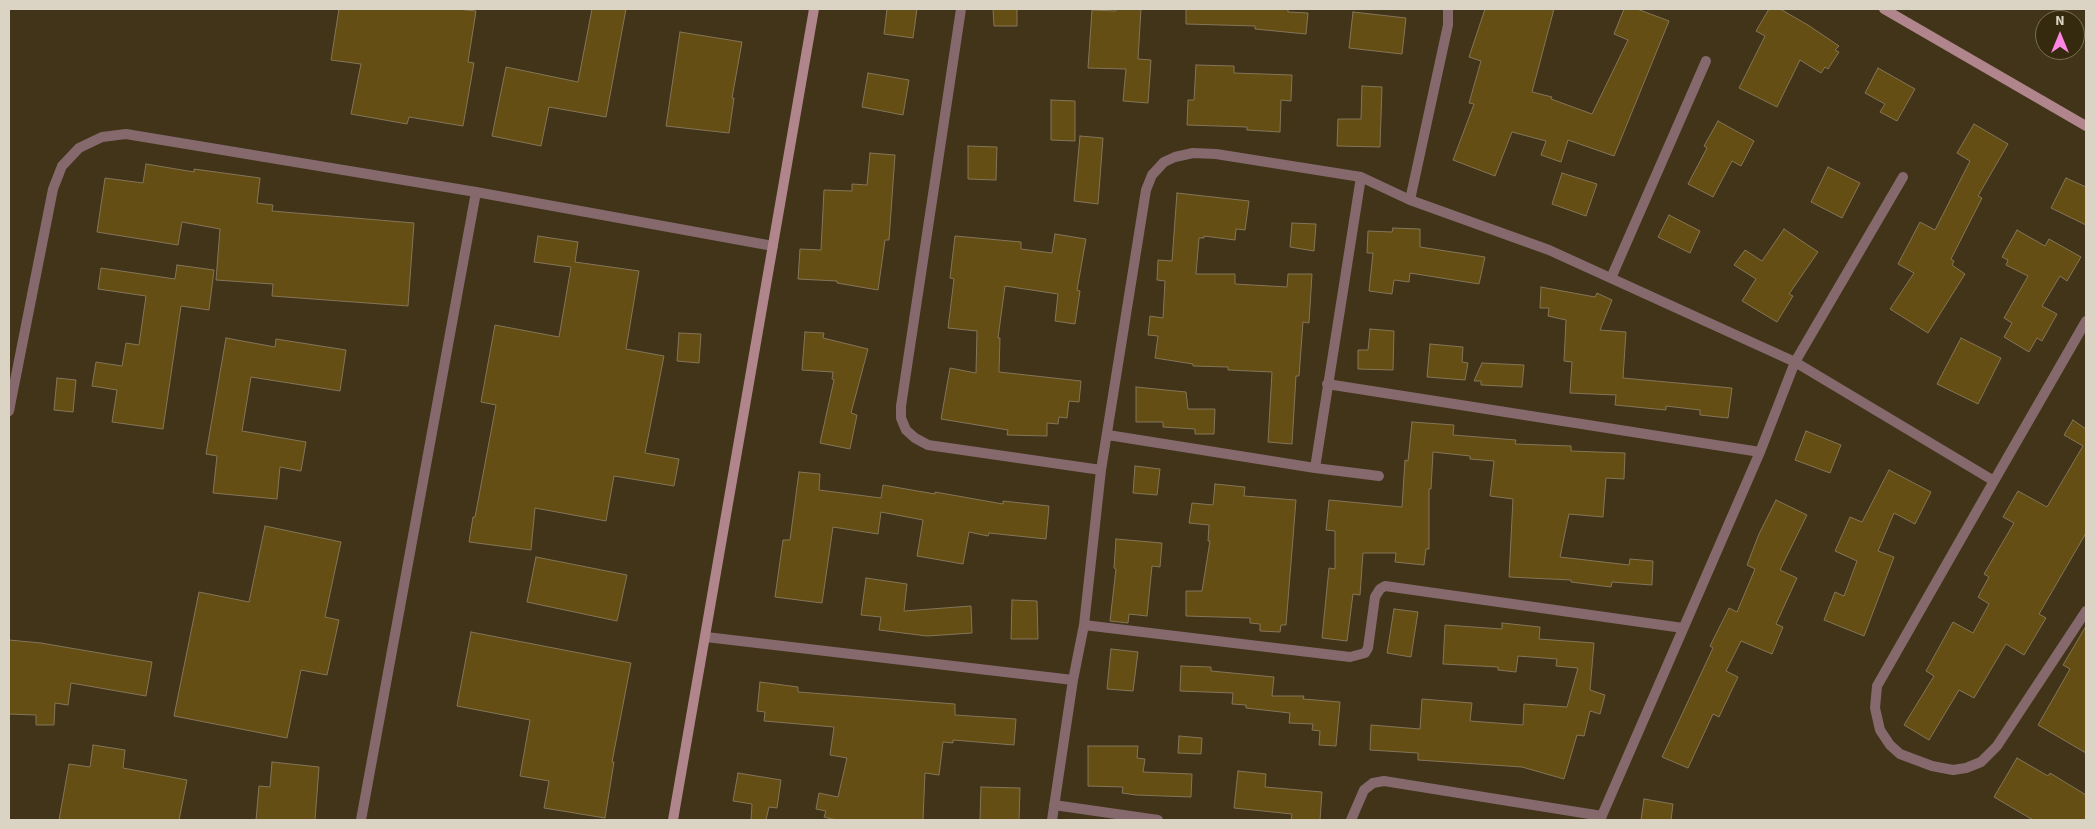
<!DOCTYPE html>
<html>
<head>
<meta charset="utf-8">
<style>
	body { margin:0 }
	#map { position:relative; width:2095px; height:829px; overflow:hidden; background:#413419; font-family:"Source Sans 3",sans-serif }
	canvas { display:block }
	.frame { position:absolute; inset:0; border:10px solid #dbd4c4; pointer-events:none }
	.north { position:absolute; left:2035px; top:10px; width:50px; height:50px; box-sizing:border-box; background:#362a0e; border:1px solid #786e57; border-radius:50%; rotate:0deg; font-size:14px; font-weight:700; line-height:20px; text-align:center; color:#dbd4c4 }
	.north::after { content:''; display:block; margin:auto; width:18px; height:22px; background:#fd86e3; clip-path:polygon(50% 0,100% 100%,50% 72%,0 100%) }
</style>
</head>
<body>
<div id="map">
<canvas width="2095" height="829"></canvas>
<div class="frame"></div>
<div class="north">N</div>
</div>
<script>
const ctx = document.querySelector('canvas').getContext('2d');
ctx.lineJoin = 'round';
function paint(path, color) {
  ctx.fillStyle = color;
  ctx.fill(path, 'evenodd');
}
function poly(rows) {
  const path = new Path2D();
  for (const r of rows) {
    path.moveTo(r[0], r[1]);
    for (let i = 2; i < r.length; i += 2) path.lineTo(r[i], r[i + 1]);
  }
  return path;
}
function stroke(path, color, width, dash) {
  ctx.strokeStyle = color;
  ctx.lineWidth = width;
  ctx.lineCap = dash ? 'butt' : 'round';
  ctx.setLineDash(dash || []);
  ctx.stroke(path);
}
const building = poly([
	[339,9,457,9,476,11,468,62,474,63,463,126,409,117,407,124,351,114,361,64,331,60,339,9],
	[592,9,626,9,606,117,549,107,541,146,492,136,506,67,578,82,592,9],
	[887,9,917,9,913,38,884,34,887,9],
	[993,9,1017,9,1017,26,994,26,993,9],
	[1116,9,1141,9,1138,59,1151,60,1148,103,1123,101,1126,69,1088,68,1092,10,1116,11,1116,9],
	[1186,9,1288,9,1288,12,1308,13,1306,34,1255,29,1255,26,1186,24,1186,9],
	[1485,9,1554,9,1532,92,1552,97,1551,99,1592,114,1628,40,1614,34,1624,9,1637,9,1669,21,1614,156,1568,140,1561,162,1541,155,1546,141,1512,132,1495,176,1453,160,1474,104,1469,103,1481,61,1469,57,1485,9],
	[1769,9,1780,9,1808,25,1839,46,1835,50,1839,52,1828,69,1825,67,1821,73,1800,60,1777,107,1739,88,1765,36,1756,31,1769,9],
	[1353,12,1406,18,1402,54,1349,48,1353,12],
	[680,32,742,42,732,98,734,98,729,133,666,126,680,32],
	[1196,65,1234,66,1234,73,1292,75,1291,101,1281,100,1280,132,1247,130,1247,127,1187,125,1188,100,1194,100,1196,65],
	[1878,68,1915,89,1897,121,1880,112,1885,104,1865,93,1878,68],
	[868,73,909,80,903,115,862,107,868,73],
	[1362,86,1382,87,1380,147,1337,146,1338,119,1361,119,1362,86],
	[1051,100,1075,101,1075,141,1051,140,1051,100],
	[1718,121,1754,141,1741,166,1732,161,1713,197,1688,184,1707,148,1704,146,1718,121],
	[1974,124,2008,144,1978,196,1982,198,1951,259,1954,261,1952,265,1965,274,1928,333,1890,309,1914,273,1898,264,1920,222,1935,230,1970,161,1957,153,1974,124],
	[1080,136,1103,138,1098,204,1074,201,1080,136],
	[968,146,997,147,996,180,968,179,968,146],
	[870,153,895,155,889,240,885,240,878,290,837,283,837,281,798,279,800,249,821,250,824,190,852,191,852,184,867,185,870,153],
	[146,164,194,172,194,169,260,178,257,203,273,205,272,211,414,223,408,306,272,296,273,284,216,280,220,229,182,222,178,245,97,232,105,178,143,183,146,164],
	[1828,167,1860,183,1842,218,1811,202,1828,167],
	[1562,173,1597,184,1586,216,1552,204,1562,173],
	[2066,178,2086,187,2086,225,2051,208,2066,178],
	[1177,193,1249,201,1245,230,1236,229,1235,240,1204,236,1204,238,1199,238,1196,274,1235,274,1235,284,1287,287,1288,274,1312,274,1309,323,1303,322,1299,376,1296,376,1292,444,1268,442,1272,372,1228,370,1228,367,1193,366,1193,364,1155,358,1158,336,1148,335,1150,316,1163,318,1165,281,1157,280,1158,260,1172,261,1177,193],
	[1669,215,1700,231,1690,253,1658,237,1669,215],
	[1292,223,1316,224,1314,251,1290,247,1292,223],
	[1393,228,1420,229,1420,247,1485,257,1479,284,1410,273,1409,282,1394,280,1392,294,1369,291,1373,253,1367,253,1368,231,1392,232,1393,228],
	[1784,229,1818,252,1789,294,1793,296,1777,322,1742,301,1756,279,1734,265,1745,250,1762,261,1784,229],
	[2017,230,2045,246,2049,239,2081,257,2067,281,2060,276,2042,306,2057,314,2042,341,2037,338,2029,352,2004,337,2012,323,2004,318,2028,276,2006,265,2008,260,2002,257,2017,230],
	[1055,234,1086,239,1077,290,1080,291,1075,324,1055,321,1058,294,1005,286,998,338,1000,338,999,372,1081,381,1079,402,1069,401,1067,418,1059,417,1058,424,1047,423,1047,436,1007,435,1008,430,941,419,950,368,976,373,977,331,948,328,954,279,950,278,955,236,1021,242,1021,249,1052,253,1055,234],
	[538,236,578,242,575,262,639,271,626,349,664,356,645,453,679,459,674,486,614,476,606,521,535,508,531,550,469,542,473,517,475,517,496,405,481,402,495,325,559,337,571,267,534,262,538,236],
	[177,265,214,270,209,310,181,306,163,429,112,422,117,390,92,386,96,362,122,366,126,343,139,345,146,296,98,289,101,268,175,279,177,265],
	[1541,287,1595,297,1597,293,1612,300,1600,330,1626,332,1623,378,1732,388,1728,418,1700,415,1700,410,1666,406,1666,410,1615,405,1616,395,1570,393,1572,362,1564,361,1566,320,1548,316,1549,308,1540,308,1541,287],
	[1370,329,1394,331,1393,370,1358,369,1358,350,1368,350,1370,329],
	[805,332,824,333,823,338,868,349,851,413,857,415,850,449,820,443,834,380,832,379,833,372,802,370,805,332],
	[679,333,701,334,699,363,677,361,679,333],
	[226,338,275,347,276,339,346,350,340,391,251,377,242,431,306,442,301,471,280,467,277,499,213,493,217,456,206,454,226,338],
	[1961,338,2001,358,1978,404,1937,384,1961,338],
	[1430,344,1463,347,1462,362,1468,363,1465,380,1427,377,1430,344],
	[1482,363,1524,365,1522,387,1481,385,1481,381,1474,381,1482,363],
	[57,378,76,380,73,412,54,410,57,378],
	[1136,387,1186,392,1188,409,1215,409,1214,434,1195,434,1195,429,1163,427,1163,422,1136,422,1136,387],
	[2073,420,2086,429,2086,533,2039,614,2046,618,2024,655,2006,644,1974,698,1959,690,1929,740,1904,725,1934,676,1926,671,1953,622,1973,633,1989,604,1978,597,1989,577,1984,574,2014,523,2003,517,2018,491,2047,507,2083,446,2064,435,2073,420],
	[1412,422,1454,425,1453,435,1516,440,1515,444,1571,446,1571,451,1625,453,1624,479,1606,478,1603,517,1569,514,1560,557,1629,565,1630,559,1653,561,1652,585,1612,582,1611,587,1571,582,1571,580,1509,577,1513,499,1490,496,1494,461,1470,459,1470,456,1433,452,1431,489,1429,489,1429,549,1426,549,1424,565,1395,562,1396,553,1363,553,1360,595,1353,594,1347,641,1322,638,1329,568,1335,569,1335,531,1326,530,1329,500,1402,507,1405,460,1408,461,1412,422],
	[1806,431,1841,445,1830,473,1795,460,1806,431],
	[1135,466,1160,469,1157,495,1133,493,1135,466],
	[1889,470,1931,492,1915,524,1894,513,1878,551,1894,557,1864,636,1824,620,1835,592,1844,596,1857,561,1835,551,1850,517,1862,522,1889,470],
	[799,472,820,474,819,490,881,498,883,485,935,494,935,492,1003,504,1003,501,1049,506,1046,539,989,533,988,536,969,532,963,564,917,556,923,520,881,512,878,534,833,527,822,603,775,597,783,540,790,540,799,472],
	[1215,484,1245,487,1244,496,1296,500,1286,625,1281,625,1280,632,1260,631,1260,624,1250,623,1250,618,1186,616,1186,591,1202,591,1210,541,1208,541,1209,525,1189,523,1192,503,1213,505,1215,484],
	[1776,500,1807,515,1780,570,1797,578,1776,624,1783,627,1772,654,1741,641,1726,671,1738,677,1719,717,1713,714,1688,768,1662,757,1713,648,1710,646,1729,608,1737,612,1755,569,1747,565,1759,534,1776,500],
	[265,526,341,542,325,617,339,620,327,675,301,670,287,738,174,716,199,592,249,602,265,526],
	[1116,539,1162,543,1160,567,1152,566,1147,616,1129,614,1128,623,1110,621,1116,569,1114,568,1116,539],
	[536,557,627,575,617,621,527,602,536,557],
	[866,578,907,584,904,611,971,606,972,633,927,636,879,630,881,617,861,615,866,578],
	[1012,600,1037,601,1038,639,1011,639,1012,600],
	[1394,609,1418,612,1411,657,1387,653,1394,609],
	[1502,623,1540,627,1539,639,1594,643,1590,690,1605,695,1600,714,1590,711,1584,736,1577,735,1564,779,1522,767,1418,760,1418,753,1370,750,1371,725,1420,729,1422,699,1472,703,1470,721,1523,725,1524,704,1567,707,1578,668,1556,666,1557,659,1518,656,1516,672,1498,670,1498,667,1443,664,1445,625,1502,629,1502,623],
	[2086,626,2086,753,2038,725,2070,669,2063,665,2086,626],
	[471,632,631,663,612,762,614,762,605,818,544,808,549,781,520,776,530,720,457,706,471,632],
	[9,640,41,643,152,662,146,696,71,683,68,705,55,703,54,725,36,725,36,715,9,714,9,640],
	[1111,649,1138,652,1133,691,1107,689,1111,649],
	[1181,666,1211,667,1211,671,1274,677,1272,696,1304,696,1303,699,1340,702,1336,746,1319,745,1320,731,1312,730,1313,724,1289,723,1290,713,1246,708,1246,705,1232,704,1233,693,1180,691,1181,666],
	[760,682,798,687,798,692,955,704,955,715,1016,719,1014,745,953,740,953,743,943,742,939,775,925,773,923,820,836,820,824,817,826,811,816,809,819,793,838,797,847,758,830,755,834,727,764,721,765,712,757,711,760,682],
	[1179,736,1202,738,1201,754,1178,753,1179,736],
	[93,745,125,750,123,768,187,780,179,820,59,820,69,764,90,767,93,745],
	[1088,746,1138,746,1137,758,1145,759,1143,772,1192,774,1191,797,1136,795,1122,793,1123,787,1088,786,1088,746],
	[2017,758,2048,776,2050,773,2086,795,2086,820,2033,820,1994,797,2017,758],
	[272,762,319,767,315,820,256,820,259,786,270,787,272,762],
	[1238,771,1266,774,1265,787,1322,792,1320,820,1291,820,1292,814,1234,808,1238,771],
	[738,773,781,780,777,808,769,807,766,820,751,820,752,804,733,801,738,773],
	[981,787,1020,788,1019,820,980,820,981,787],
	[1644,799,1673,804,1671,820,1641,820,1644,799]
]);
paint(building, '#654e14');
stroke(building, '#847558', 1);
stroke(poly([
	[361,820,476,192]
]), '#85696d', 10);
stroke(poly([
	[961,9,901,406,901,418,906,430,915,438,928,445,1101,470],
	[1410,200,1448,25,1448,9],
	[1611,278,1706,61],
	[1327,384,1760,452],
	[9,411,53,189,62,166,79,148,102,137,126,134,476,192,773,246],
	[1108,435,1315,468,1379,476],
	[1315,468,1361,177],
	[1994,481,1877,686,1875,708,1880,730,1890,745,1900,754,1932,766,1953,770,1966,768,1981,762,1997,746,2086,611],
	[1084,625,1350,657,1365,653,1368,648,1375,597,1380,589,1385,586,1683,628],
	[706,637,1073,680],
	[1054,805,1158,820],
	[1052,820,1073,680,1084,625,1101,470,1146,190,1152,175,1164,162,1175,157,1193,153,1216,154,1361,177,1410,200,1549,250,1795,362,1994,481,2086,321],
	[1351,820,1364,790,1373,783,1384,781,1602,816],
	[1600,820,1760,452,1795,362,1903,177]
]), '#85696d', 10);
stroke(poly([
	[1884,9,2086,126],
	[673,820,814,9]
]), '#b0858c', 10);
</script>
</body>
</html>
